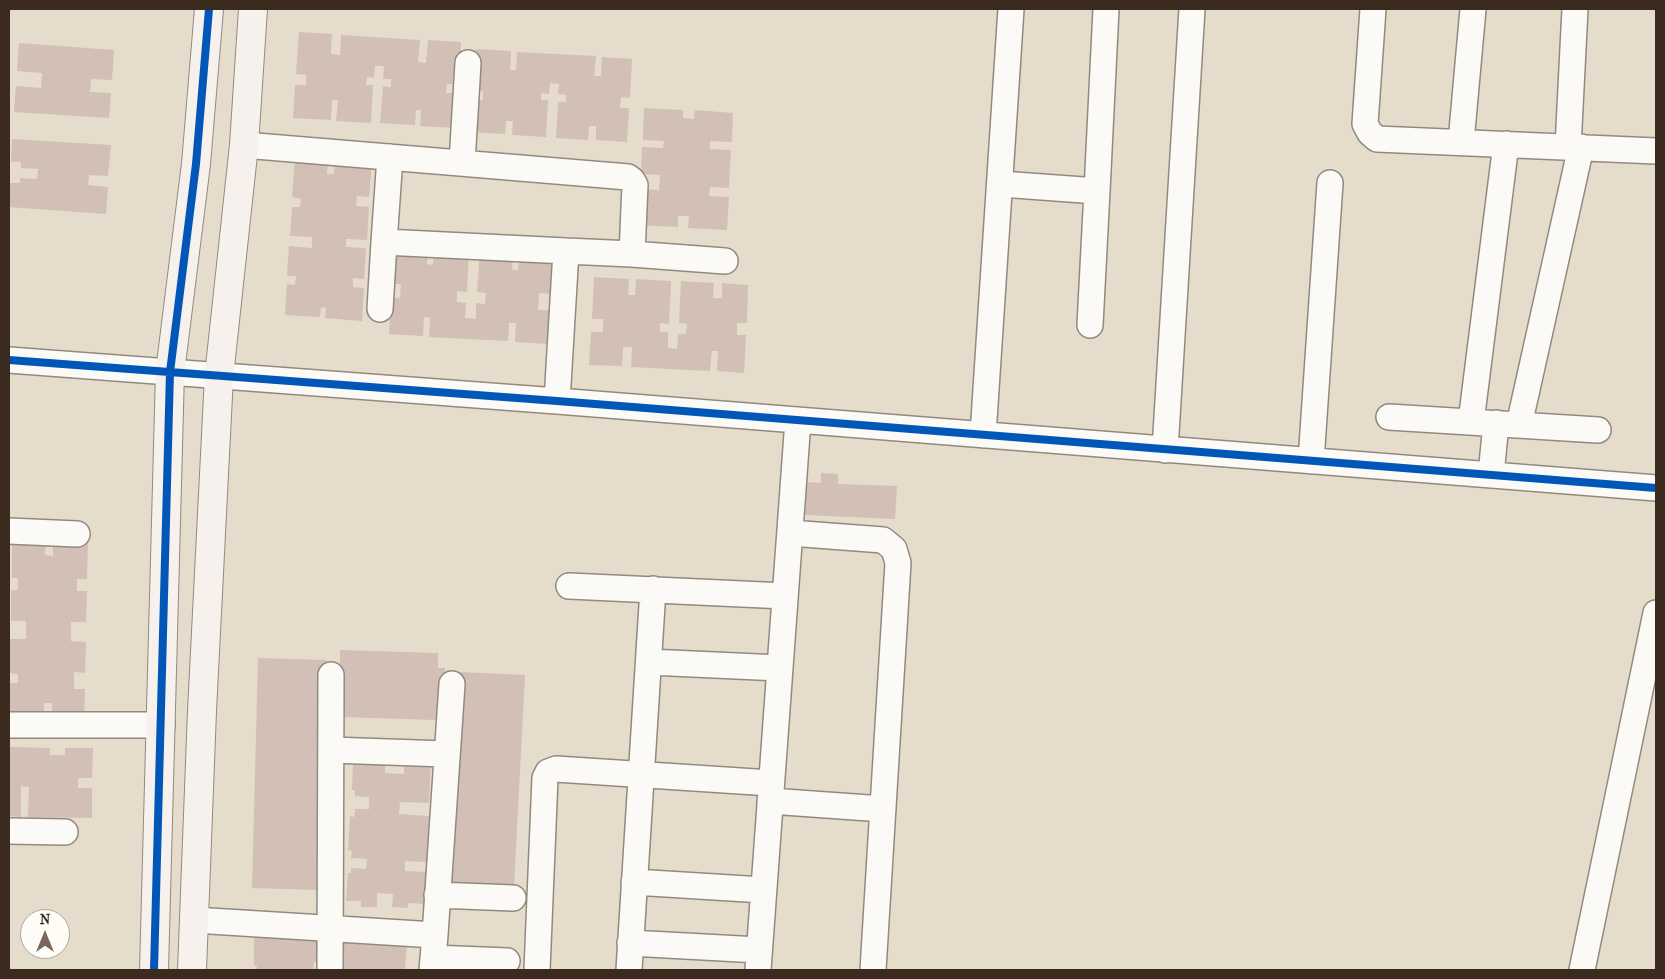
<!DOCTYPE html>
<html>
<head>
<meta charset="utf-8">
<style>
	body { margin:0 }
	#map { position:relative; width:1665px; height:979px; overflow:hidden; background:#e6dccc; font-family:"IM FELL French Canon",serif }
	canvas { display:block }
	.frame { position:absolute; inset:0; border:10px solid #3b2a1e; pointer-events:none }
	.north { position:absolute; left:20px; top:909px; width:50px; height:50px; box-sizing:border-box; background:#fdfcf7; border:1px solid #afa8a0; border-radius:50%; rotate:0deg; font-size:14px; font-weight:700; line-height:20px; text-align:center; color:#3b2a1e }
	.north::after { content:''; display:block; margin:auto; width:18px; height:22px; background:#77685b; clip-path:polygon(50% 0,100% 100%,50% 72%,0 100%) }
</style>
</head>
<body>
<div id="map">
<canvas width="1665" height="979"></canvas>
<div class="frame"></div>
<div class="north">N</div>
</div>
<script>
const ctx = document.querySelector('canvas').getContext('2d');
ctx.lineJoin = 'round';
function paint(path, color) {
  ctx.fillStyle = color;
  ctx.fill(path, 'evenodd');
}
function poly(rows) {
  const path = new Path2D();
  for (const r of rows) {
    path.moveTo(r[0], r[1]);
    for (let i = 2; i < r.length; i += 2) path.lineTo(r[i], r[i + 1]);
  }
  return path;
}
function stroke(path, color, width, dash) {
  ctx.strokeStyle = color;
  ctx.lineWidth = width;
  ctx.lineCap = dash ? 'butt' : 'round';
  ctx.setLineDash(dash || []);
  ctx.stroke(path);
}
paint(poly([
	[299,32,332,34,331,54,340,55,341,35,420,40,418,62,426,63,428,40,461,42,459,84,447,84,446,93,458,93,456,128,420,126,421,110,416,110,415,125,380,123,383,86,391,87,391,79,383,79,384,66,375,66,374,78,367,77,366,85,373,85,371,123,336,121,338,100,332,100,331,120,293,118,295,85,306,85,306,75,296,74],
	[19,43,114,50,112,80,91,79,90,92,111,93,109,118,14,112,16,86,41,88,42,73,17,71],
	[476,49,511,51,510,70,516,70,517,52,596,56,594,76,601,76,602,57,632,59,630,98,621,97,620,108,629,108,627,142,596,140,596,126,589,126,588,140,556,138,558,102,566,102,566,95,558,94,559,84,550,83,549,94,541,93,541,100,548,100,546,137,512,135,513,121,506,121,505,134,471,132,473,99,483,100,483,91,474,91],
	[644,108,683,110,683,118,694,119,695,110,733,113,732,142,710,141,710,149,731,150,729,188,710,187,709,196,729,197,727,230,688,228,689,216,678,216,678,227,638,225,640,189,659,190,660,175,641,174,642,147,663,148,664,141,643,140],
	[12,139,111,145,108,176,89,175,88,185,108,187,106,214,9,207,9,183,20,183,20,178,37,179,38,169,21,168,21,162,11,162],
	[295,158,328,160,327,174,334,174,335,160,372,163,369,197,357,196,356,206,369,207,367,240,346,239,346,247,366,248,364,279,353,278,353,287,364,288,362,321,325,318,326,308,321,307,320,317,285,315,287,284,295,285,296,276,287,276,289,246,312,248,312,237,290,236,292,207,300,207,301,199,292,197],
	[395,246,428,248,427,264,433,265,434,248,469,251,467,292,457,291,457,302,466,303,465,318,476,319,476,303,485,304,486,293,477,292,480,251,513,253,512,270,518,270,520,254,554,256,552,294,539,293,538,310,550,310,548,344,515,342,516,323,509,323,508,341,429,337,430,318,424,317,423,336,389,334,391,298,400,298,401,284,392,284],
	[594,277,629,279,628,295,635,295,636,279,671,281,669,324,660,323,660,332,668,332,668,348,677,349,678,334,686,334,687,324,679,323,681,281,714,283,713,298,722,298,722,283,748,285,747,323,737,323,737,335,746,335,744,373,717,371,718,351,712,351,710,371,631,367,632,347,623,347,622,366,589,365,591,332,603,332,603,319,592,319],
	[821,473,838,474,838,484,897,486,895,519,805,515,806,482,821,483],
	[12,538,46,539,45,555,53,556,53,539,88,540,87,579,77,579,77,591,87,591,86,622,71,622,71,641,86,642,85,673,74,672,74,689,85,689,84,723,52,722,52,703,44,703,44,722,9,722,10,683,18,683,18,674,10,673,10,639,26,639,26,621,11,621,11,590,18,590,18,578,12,578],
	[340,650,438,653,438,668,445,668,444,698,437,697,436,720,339,717,335,666,340,666],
	[258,658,326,660,320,890,252,888],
	[459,672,525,675,514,886,448,883],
	[9,747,50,748,50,755,65,755,65,748,93,748,92,778,78,778,78,788,92,788,92,818,28,817,29,787,21,786,21,817,9,816],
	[353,760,385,760,385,773,404,774,404,761,431,764,429,803,400,802,399,814,429,816,427,862,405,861,405,871,427,872,425,904,408,903,408,908,392,907,393,894,377,893,377,907,361,907,361,901,346,901,348,873,351,873,351,868,366,869,367,859,351,858,352,851,348,850,350,816,354,817,355,809,369,809,369,797,355,796,355,790,352,790],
	[254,932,318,932,317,962,314,962,313,970,256,970,257,966,254,966],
	[344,939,407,943,405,970,342,970]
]), '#d2bfb6');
const street = poly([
	[1373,9,1365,124,1370,133,1377,139,1656,151],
	[1461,142,1473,9],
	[244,145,628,177,632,180,635,185,632,254,566,251,557,401],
	[1568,147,1575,9],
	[462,163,468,63],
	[1001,184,1097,191,1090,325],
	[1097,191,1106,9],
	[384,242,390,157],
	[632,254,725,261],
	[380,309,384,242,566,251],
	[9,360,557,401,1656,488],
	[1389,417,1598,430],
	[1471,422,1506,144],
	[1519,425,1581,147],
	[983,435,1011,9],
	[1165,450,1192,9],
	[1311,461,1330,183],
	[1491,475,1496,423],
	[9,531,77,534],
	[790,533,883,540,894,549,898,563,873,970],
	[569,586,785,596],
	[649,662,780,668],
	[9,725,162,725],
	[331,750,446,754],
	[770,801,883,809],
	[9,831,65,832],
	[634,882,763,890],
	[437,895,513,898],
	[194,920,435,935,432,970],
	[435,935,452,684],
	[630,943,759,950],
	[433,958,507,961],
	[330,970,331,675],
	[537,970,545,778,548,772,556,769,771,783],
	[629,970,653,589],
	[758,970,798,420],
	[1582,970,1656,613]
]);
const secondary = poly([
	[154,970,170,372,196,164,209,9],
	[192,970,202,711,219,376,244,145,253,9]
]);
stroke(street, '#918a7f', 28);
stroke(secondary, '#918a7f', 30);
stroke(street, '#fbfaf7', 25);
stroke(secondary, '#f6f1ed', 28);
stroke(poly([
	[9,360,557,401,1656,488],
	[154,970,170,372,196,164,209,9]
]), '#0057b8', 8);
</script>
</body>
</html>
